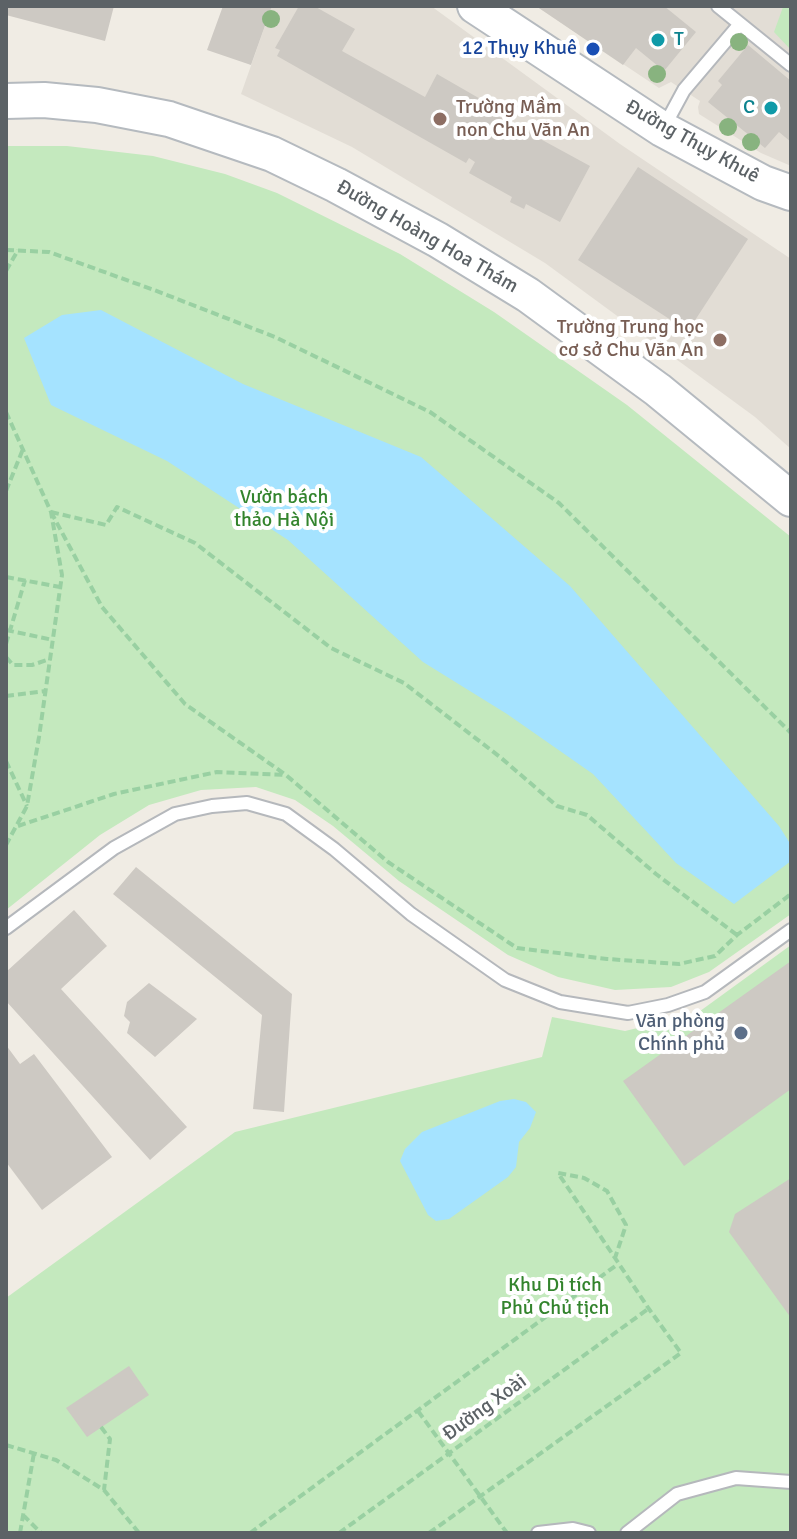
<!DOCTYPE html>
<html>
<head>
<meta charset="utf-8">
<style>
	body { margin:0 }
	#map { position:relative; width:797px; height:1539px; overflow:hidden; background:#f0ece4; font-family:Signika,sans-serif }
	canvas { display:block }
	.frame { position:absolute; inset:0; border:8px solid #5c6266; pointer-events:none }
</style>
</head>
<body>
<div id="map">
<canvas width="797" height="1539"></canvas>
<div class="frame"></div>
</div>
<script>
const ctx = document.querySelector('canvas').getContext('2d');
ctx.lineJoin = 'round';
function paint(path, color) {
  ctx.fillStyle = color;
  ctx.fill(path, 'evenodd');
}
function poly(rows) {
  const path = new Path2D();
  for (const r of rows) {
    path.moveTo(r[0], r[1]);
    for (let i = 2; i < r.length; i += 2) path.lineTo(r[i], r[i + 1]);
  }
  return path;
}
function stroke(path, color, width, dash) {
  ctx.strokeStyle = color;
  ctx.lineWidth = width;
  ctx.lineCap = dash ? 'butt' : 'round';
  ctx.setLineDash(dash || []);
  ctx.stroke(path);
}
function label(font, color, halo, rows, align = 'center') {
  ctx.font = font + ' Signika,sans-serif';
  ctx.lineWidth = 8;
  ctx.setLineDash([]);
  ctx.textBaseline = 'middle';
  ctx.strokeStyle = halo;
  ctx.fillStyle = color;
  for (const [text, x, y, turn = 0] of rows) {
    ctx.save();
    ctx.translate(x, y);
    ctx.rotate((+turn || 0) * Math.PI / 180);
    ctx.textAlign = isNaN(turn) ? turn : align;
    if (halo) ctx.strokeText(text, 0, 0);
    ctx.fillText(text, 0, 0);
    ctx.restore();
  }
}
paint(poly([
	[272,6,431,6,620,144,791,259,791,449,755,417,545,263,352,147,241,94],
	[536,6,791,6,791,166,761,153,699,114,698,107,700,101,677,86,671,82,659,88]
]), '#e2ddd5');
paint(poly([
	[791,6,791,50,774,32,783,7],
	[6,146,67,146,153,156,225,174,277,193,400,254,494,312,627,405,791,537,791,914,709,972,671,987,615,990,558,977,508,955,399,881,333,826,295,800,256,787,201,790,149,805,100,835,6,910],
	[791,945,791,1533,6,1533,6,1298,235,1132,542,1057,552,1017,625,1031,696,1014]
]), '#c4e9be');
paint(poly([
	[101,310,243,384,421,457,570,586,779,826,791,845,791,861,734,904,676,863,593,774,507,714,423,662,288,540,167,461,51,405,24,338,62,315],
	[514,1099,526,1102,536,1112,530,1128,519,1142,516,1167,508,1177,449,1219,436,1221,428,1215,400,1161,405,1149,422,1132,500,1101]
]), '#a5e3ff');
paint(poly([
	[6,6,114,6,105,41,6,15],
	[223,6,272,6,251,65,207,50],
	[299,6,314,6,355,29,342,51,425,97,437,74,503,112,500,117,590,166,560,222,526,204,524,209,510,202,512,197,469,173,475,162,469,158,466,163,277,56,280,50,275,48],
	[536,6,664,6,696,32,664,71,636,48,623,65],
	[748,45,791,81,791,142,779,132,765,148,708,102,722,85,718,81],
	[638,167,748,239,688,331,578,260],
	[136,867,292,994,284,1112,253,1109,262,1015,113,894],
	[74,910,107,946,61,989,187,1127,150,1160,6,1001,6,972],
	[791,961,791,1089,684,1166,623,1081],
	[149,983,197,1019,155,1057,127,1033,130,1022,124,1016,127,1002],
	[6,1045,20,1064,34,1054,112,1157,42,1210,6,1162],
	[791,1178,791,1318,729,1232,735,1214],
	[129,1366,149,1395,87,1437,66,1408]
]), '#cdc9c3');
const lane = poly([
	[718,6,791,65],
	[664,127,684,90,740,24],
	[6,928,114,848,175,814,212,806,247,803,286,814,334,849,411,914,505,980,560,1002,628,1013,668,1005,705,992,791,930],
	[538,1533,573,1529,589,1533],
	[627,1533,677,1494,736,1478,791,1482]
]);
const secondary = poly([
	[475,6,662,129,763,183,791,193],
	[6,101,44,100,97,105,169,119,272,154,336,185,438,240,528,295,658,390,791,499]
]);
stroke(lane, '#b5b8bc', 16);
stroke(secondary, '#b5babf', 38);
stroke(poly([
	[6,250,49,252,154,290,275,337,430,412,559,503,791,733],
	[6,271,18,250],
	[6,412,51,512,62,575,39,737,27,806,6,845],
	[6,491,23,449],
	[51,512,102,607,185,704,286,775,388,862,517,948,607,959,679,964,715,956,737,935,791,894],
	[51,512,106,525,117,507,195,543,331,648,404,683,500,757,557,806,587,815,656,874,737,935],
	[6,577,60,587],
	[6,630,53,640],
	[6,644,25,580],
	[6,657,13,665,32,665,50,659],
	[6,696,46,691],
	[6,761,27,806],
	[18,826,114,794,217,772,286,775],
	[418,1411,507,1533],
	[101,1427,110,1439,104,1490],
	[6,1445,56,1460,104,1490,139,1533],
	[23,1515,41,1533],
	[20,1533,34,1453],
	[250,1533,618,1264],
	[339,1533,648,1309],
	[429,1533,681,1353,649,1309,615,1258,558,1173,584,1178,607,1191,626,1225,615,1258]
]), '#99d0a2', 4, [8, 4]);
stroke(lane, '#fff', 12);
stroke(secondary, '#fff', 34);
ctx.fillStyle = '#88b37f';
for (const [x, y] of [
	[271,19],
	[739,42],
	[657,74],
	[728,127],
	[751,142]
]) {
  ctx.beginPath();
  ctx.arc(x, y, 9, 0, 2 * Math.PI);
  ctx.fill();
}
for (const [x, y, r, color] of [
	[658,40,8,"#0f9aa8"],
	[593,49,8,"#1a4fb4"],
	[771,108,8,"#0f9aa8"],
	[440,119,8,"#8d6e63"],
	[720,340,8,"#8d6e63"],
	[741,1033,8,"#5c6f8a"]
]) {
  const dot = new Path2D();
  dot.arc(x, y, r, 0, 2 * Math.PI);
  ctx.fillStyle = color;
  ctx.fill(dot);
  stroke(dot, '#fff', 3);
}
label('20px', '#0d838f', '#fff', [
	["T",674,40],
	["C",755,108,"right"]
], 'left');
label('20px', '#164399', '#fff', [
	["12 Thụy Khuê",577,49]
], 'right');
label('20px', '#785e54', '#fff', [
	["Trường Mầm",456,108],
	["non Chu Văn An",456,131],
	["Trường Trung học",704,328,"right"],
	["cơ sở Chu Văn An",704,351,"right"]
], 'left');
label('20px', '#5c6266', '#fff', [
	["Đường Thụy Khuê",692,142,29],
	["Đường Hoàng Hoa Thám",427,237,30],
	["Đường Xoài",485,1408,-36]
]);
label('20px', '#33842d', '#fff', [
	["Vườn bách",284,498],
	["thảo Hà Nội",284,521],
	["Khu Di tích",555,1286],
	["Phủ Chủ tịch",555,1309]
]);
label('20px', '#4e5e75', '#fff', [
	["Văn phòng",725,1022],
	["Chính phủ",725,1045]
], 'right');
</script>
</body>
</html>
